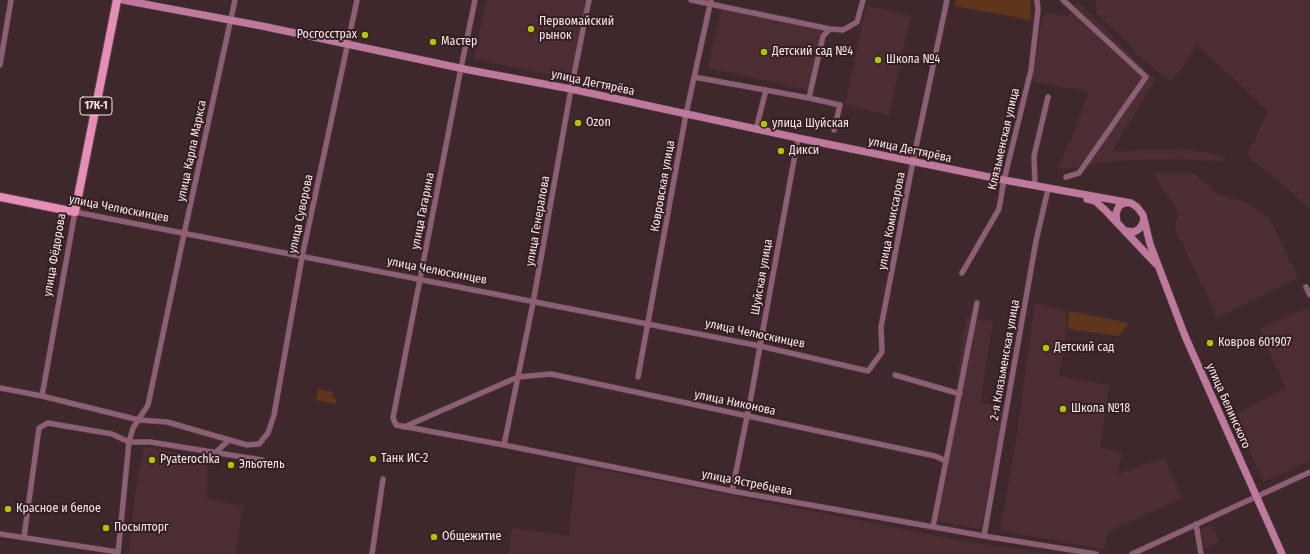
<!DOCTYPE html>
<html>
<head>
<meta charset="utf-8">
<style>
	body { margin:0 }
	canvas { display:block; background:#3f282b }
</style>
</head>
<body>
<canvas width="1310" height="554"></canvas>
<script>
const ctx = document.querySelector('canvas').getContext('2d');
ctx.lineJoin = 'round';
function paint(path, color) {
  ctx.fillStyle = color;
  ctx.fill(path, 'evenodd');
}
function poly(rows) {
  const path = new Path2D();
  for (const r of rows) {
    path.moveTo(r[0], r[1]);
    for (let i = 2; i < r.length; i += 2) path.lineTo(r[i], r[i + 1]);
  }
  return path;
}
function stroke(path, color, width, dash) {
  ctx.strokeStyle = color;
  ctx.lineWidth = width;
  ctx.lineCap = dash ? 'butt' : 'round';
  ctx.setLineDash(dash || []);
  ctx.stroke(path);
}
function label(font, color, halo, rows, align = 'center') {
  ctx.font = font + ' "Fira Sans Condensed",sans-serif';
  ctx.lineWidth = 4;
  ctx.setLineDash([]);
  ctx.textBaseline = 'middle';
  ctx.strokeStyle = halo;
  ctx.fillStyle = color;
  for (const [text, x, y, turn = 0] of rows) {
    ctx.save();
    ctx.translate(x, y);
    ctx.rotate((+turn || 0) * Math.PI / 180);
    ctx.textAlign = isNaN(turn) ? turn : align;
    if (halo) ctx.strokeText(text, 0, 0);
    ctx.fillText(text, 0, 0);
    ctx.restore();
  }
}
paint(poly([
	[486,0,588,0,571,79,474,59],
	[1096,0,1310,0,1310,209,1282,184,1247,156,1268,111,1196,44,1185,65,1170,81,1135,54,1133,48,1096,13],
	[1078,2,1155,80,1112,151,1185,149,1225,156,1224,162,1183,159,1129,160,1057,169,1070,142,1089,92,1032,81,1042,18,1047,13,1068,16],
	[866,6,911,15,889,115,845,105],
	[721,9,821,30,809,90,708,68],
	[1153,173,1194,173,1217,194,1248,203,1270,219,1298,278,1217,318,1175,228,1178,212],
	[1035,303,1067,311,1067,327,1059,376,1109,385,1100,448,1122,452,1118,474,1165,458,1182,498,1108,532,1105,549,1000,531,1017,434],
	[1310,307,1310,461,1263,482,1235,415,1286,388,1259,329],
	[966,317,993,321,980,403,1005,406,981,529,935,521,946,461],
	[144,447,208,458,207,498,243,507,235,554,129,554,135,493],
	[576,465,969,542,1050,554,508,554,512,528,569,536],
	[1212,524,1219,542,1205,549,1201,530]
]), '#4c2d31');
paint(poly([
	[956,0,1030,0,1031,20,955,6],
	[1069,311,1129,323,1119,336,1068,329],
	[318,389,333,392,332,398,337,399,335,404,316,400]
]), '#5d361b');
const street = poly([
	[475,0,461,68,393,418,396,425,504,445,732,491,984,536,1096,554],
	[691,0,830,29],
	[1063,0,1146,77,1079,173,1066,177],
	[0,65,11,0],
	[694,77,809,98,840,105,834,130],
	[809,98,823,36,830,29,843,30,857,22,863,0],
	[756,129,766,90],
	[1035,186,1034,156,1048,97],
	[962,273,999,209,1004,180,1031,70,1038,10,1037,0],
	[1306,287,1310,295],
	[895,375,960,394],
	[638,377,686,114,711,0],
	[0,388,42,396,139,420,167,422,247,445,259,444,268,433,274,415,302,257,357,0],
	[42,396,75,212,760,346,868,371,882,352,881,327,913,161,947,0],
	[404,427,518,377,551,374,935,456,946,461],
	[504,445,533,303,571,89,589,0],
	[215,453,229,440],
	[732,491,751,397,760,346,798,138],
	[1196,524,1201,554],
	[933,527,977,303],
	[0,534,118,552],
	[984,536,1036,241,1048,189],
	[24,537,39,428,48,423,112,434,129,442,150,442,262,460],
	[118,554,129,442,133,428,148,405,184,234,235,0],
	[372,554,383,479],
	[1132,554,1310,472]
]);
const secondary = poly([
	[123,0,262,26,469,70,571,89,798,138,1004,180,1131,203,1137,207,1143,215,1150,244,1185,336,1282,554],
	[1087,199,1095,201,1105,210,1156,264],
	[1117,223,1116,213,1119,206,1124,203,1128,203],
	[1126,231,1134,232,1139,229,1142,225,1144,219]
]);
const primary = poly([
	[0,197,75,212,117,0]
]);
stroke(street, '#5d474a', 6);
stroke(secondary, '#5d474a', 8);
stroke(primary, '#5d474a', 10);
stroke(street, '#8c5f75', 5);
stroke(secondary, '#bf799c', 7);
stroke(primary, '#e78dba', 8);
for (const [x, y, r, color] of [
	[531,29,4,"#b0c501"],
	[365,35,4,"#b0c501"],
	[433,42,4,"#b0c501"],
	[764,52,4,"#b0c501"],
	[878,60,4,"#b0c501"],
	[578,123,4,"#b0c501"],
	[764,124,4,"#b0c501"],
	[781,151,4,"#b0c501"],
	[1210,343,4,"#b0c501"],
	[1046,348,4,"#b0c501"],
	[1063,409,4,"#b0c501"],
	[373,459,4,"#b0c501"],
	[152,460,4,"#b0c501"],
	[231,465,4,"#b0c501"],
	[8,509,4,"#b0c501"],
	[106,528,4,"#b0c501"],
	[434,537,4,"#b0c501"]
]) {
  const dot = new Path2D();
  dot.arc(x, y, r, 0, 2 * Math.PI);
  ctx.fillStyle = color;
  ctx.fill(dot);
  stroke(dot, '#351e21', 1.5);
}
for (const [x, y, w] of [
	[96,106,32]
]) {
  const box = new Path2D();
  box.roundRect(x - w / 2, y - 9, w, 18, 3);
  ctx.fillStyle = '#351e21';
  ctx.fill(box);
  stroke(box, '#f9e8ea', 1);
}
label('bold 11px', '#f9e8ea', null, [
	["17К-1",96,106]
]);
label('12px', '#f9e8ea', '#351e21', [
	["Первомайский",539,22],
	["рынок",539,36],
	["Росгосстрах",357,35,"right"],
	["Мастер",441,42],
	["Детский сад №4",772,52],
	["Школа №4",886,60],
	["Ozon",586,123],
	["улица Шуйская",772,124],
	["Дикси",789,151],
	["Ковров 601907",1218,343],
	["Детский сад",1054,348],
	["Школа №18",1071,409],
	["Танк ИС-2",381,459],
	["Pyaterochka",160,460],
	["Эльотель",239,465],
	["Красное и белое",16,509],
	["Посылторг",114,528],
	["Общежитие",442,537]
], 'left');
label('12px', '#f9e8ea', '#351e21', [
	["улица Дегтярёва",593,83,12],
	["Клязьменская улица",1004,139,-77],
	["улица Дегтярёва",910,150,12],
	["улица Карла Маркса",192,151,-78],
	["Ковровская улица",663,186,-80],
	["улица Челюскинцев",119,209,11],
	["улица Гагарина",423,211,-79],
	["улица Суворова",301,214,-78],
	["улица Генералова",538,221,-80],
	["улица Комиссарова",892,221,-79],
	["улица Фёдорова",55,255,-80],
	["улица Челюскинцев",437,271,11],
	["Шуйская улица",762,277,-80],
	["улица Челюскинцев",755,334,12],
	["2-я Клязьменская улица",1005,360,-80],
	["улица Никонова",735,403,12],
	["улица Белинского",1228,406,66],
	["улица Ястребцева",747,483,11]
]);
</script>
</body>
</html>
